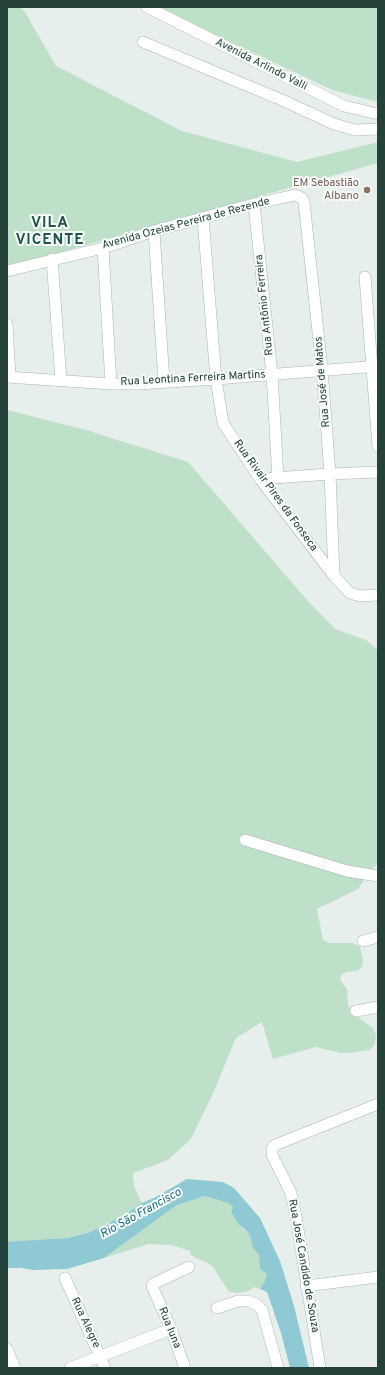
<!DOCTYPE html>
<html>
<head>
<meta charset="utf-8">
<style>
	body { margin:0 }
	#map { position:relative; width:385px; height:1375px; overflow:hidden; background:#e6efeb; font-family:Overpass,sans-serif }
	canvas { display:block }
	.frame { position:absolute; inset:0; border:8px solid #24423a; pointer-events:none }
</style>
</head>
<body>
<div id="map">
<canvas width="385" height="1375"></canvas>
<div class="frame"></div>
</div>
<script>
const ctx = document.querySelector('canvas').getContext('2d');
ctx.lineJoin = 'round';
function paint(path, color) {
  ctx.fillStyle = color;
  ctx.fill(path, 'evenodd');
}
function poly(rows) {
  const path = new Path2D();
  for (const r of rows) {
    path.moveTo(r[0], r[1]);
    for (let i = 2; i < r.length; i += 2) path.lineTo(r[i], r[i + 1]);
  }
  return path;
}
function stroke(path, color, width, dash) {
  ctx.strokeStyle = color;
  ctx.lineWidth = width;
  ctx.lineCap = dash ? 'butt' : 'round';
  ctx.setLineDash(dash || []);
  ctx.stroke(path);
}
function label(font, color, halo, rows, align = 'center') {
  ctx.font = font + ' Overpass,sans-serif';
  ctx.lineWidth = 4;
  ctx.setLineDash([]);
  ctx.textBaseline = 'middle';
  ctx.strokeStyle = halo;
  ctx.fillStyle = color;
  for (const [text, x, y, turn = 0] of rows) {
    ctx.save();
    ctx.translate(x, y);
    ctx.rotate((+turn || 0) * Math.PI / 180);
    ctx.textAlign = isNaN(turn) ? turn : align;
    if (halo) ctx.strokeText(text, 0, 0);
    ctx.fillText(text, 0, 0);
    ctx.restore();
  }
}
paint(poly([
	[7,7,20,7,25,12,56,66,182,131,297,162,378,142,378,163,61,252,7,265],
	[157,7,378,7,378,102,332,90],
	[7,410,86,430,188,462,307,600,335,629,366,640,378,650,378,863,371,870,358,889,317,909,323,940,329,943,353,943,360,947,363,959,362,967,359,970,346,972,341,975,340,980,347,989,348,1005,352,1013,373,1028,376,1035,375,1044,370,1050,350,1053,341,1053,316,1047,273,1059,262,1022,236,1038,213,1093,191,1139,168,1160,133,1173,134,1186,142,1203,121,1217,90,1232,68,1238,22,1242,7,1242],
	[205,1196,229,1203,233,1207,231,1212,242,1229,247,1231,250,1236,253,1248,259,1255,260,1269,267,1274,265,1281,260,1289,254,1287,248,1291,237,1293,229,1292,213,1267,206,1262,196,1258,191,1255,190,1251,171,1245,148,1244,104,1258,177,1205]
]), '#bfe0c8');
paint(poly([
	[187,1179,223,1182,234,1188,260,1218,280,1261,294,1306,309,1368,290,1368,281,1333,267,1292,260,1289,265,1281,267,1274,260,1269,259,1255,253,1248,250,1236,247,1231,239,1225,231,1212,233,1207,228,1203,205,1196,177,1205,104,1258,67,1269,33,1270,21,1268,7,1268,7,1242,68,1238,90,1232,121,1217,142,1203,156,1197]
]), '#8ec9d4');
const street = poly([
	[147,7,344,106,378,114],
	[143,42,282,100,334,124,355,130,378,129],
	[254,204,272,374,278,478],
	[203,218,216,379,223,423,260,479,334,576,350,593,360,596,378,595],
	[154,231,164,382],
	[103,248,111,384],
	[52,259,61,380],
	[7,271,103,248,154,231,254,204,295,195,302,198,304,202,322,369,330,474,334,576],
	[365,277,378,446],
	[7,324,10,377],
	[7,377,111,384,138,384,216,379,378,366],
	[260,479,330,474,378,472],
	[245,840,347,871,378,876],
	[363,941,378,937],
	[356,1011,378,1007],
	[65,1278,105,1368],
	[306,1286,378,1277],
	[217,1308,238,1301,248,1301,256,1304,262,1310,278,1368],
	[7,1349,15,1368],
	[70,1368,171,1329],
	[185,1368,171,1329,152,1286,153,1284,189,1267],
	[320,1368,296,1216,291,1193,272,1155,272,1149,275,1145,378,1104]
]);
stroke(street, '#a8b8b2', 12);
stroke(street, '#fff', 11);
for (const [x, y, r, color] of [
	[367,190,4,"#8d6e63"]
]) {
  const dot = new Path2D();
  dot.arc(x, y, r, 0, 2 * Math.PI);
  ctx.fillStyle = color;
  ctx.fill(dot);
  stroke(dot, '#f7fbf9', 1.5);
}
label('11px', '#24423a', '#f7fbf9', [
	["Avenida Arlindo Valli",261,65,27],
	["Avenida Ozeias Pereira de Rezende",186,224,-15],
	["Rua Antônio Ferreira",265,305,-96],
	["Rua Leontina Ferreira Martins",193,379,-3],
	["Rua José de Matos",323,382,-95],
	["Rua Rivair Pires da Fonseca",275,496,54],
	["Rua José Candido de Souza",303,1266,80],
	["Rua Alegre",85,1323,65],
	["Rua Iuna",169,1328,68]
]);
label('11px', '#785e54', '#f7fbf9', [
	["EM Sebastião",359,184],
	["Albano",359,197]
], 'right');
label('italic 12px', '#1c6f80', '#f7fbf9', [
	["Rio São Francisco",141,1214,-29]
]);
ctx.letterSpacing = '1px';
label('bold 15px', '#1f5548', '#f7fbf9', [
	["VILA",50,224],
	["VICENTE",50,241]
]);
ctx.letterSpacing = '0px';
</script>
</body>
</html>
